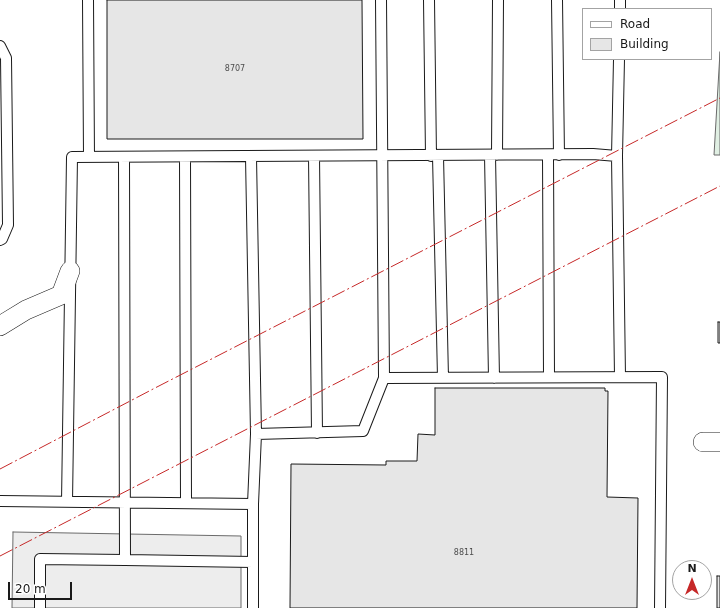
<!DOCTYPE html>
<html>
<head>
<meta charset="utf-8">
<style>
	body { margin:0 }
	#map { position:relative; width:720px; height:608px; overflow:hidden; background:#fff; font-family:"DejaVu Sans",sans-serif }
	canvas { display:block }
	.legend { position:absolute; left:582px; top:8px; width:130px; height:52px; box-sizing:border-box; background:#fff; border:1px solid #a3a3a3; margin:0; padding:5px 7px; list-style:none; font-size:12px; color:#1a1a1a }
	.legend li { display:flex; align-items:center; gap:8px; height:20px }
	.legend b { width:20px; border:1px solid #a3a3a3 }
	.north { position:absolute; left:672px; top:560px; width:40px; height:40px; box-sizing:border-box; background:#fff; border:1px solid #a3a3a3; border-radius:50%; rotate:0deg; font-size:11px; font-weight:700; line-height:16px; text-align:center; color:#1a1a1a }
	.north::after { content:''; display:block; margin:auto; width:14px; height:18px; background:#c62828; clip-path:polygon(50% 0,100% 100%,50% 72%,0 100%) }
	.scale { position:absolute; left:8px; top:582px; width:64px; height:18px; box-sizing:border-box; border:2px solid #1a1a1a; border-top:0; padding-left:5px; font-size:12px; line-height:14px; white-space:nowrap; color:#1a1a1a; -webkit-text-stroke:3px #fff; paint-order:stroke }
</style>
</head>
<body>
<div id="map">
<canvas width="720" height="608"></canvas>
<ul class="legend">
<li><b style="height:5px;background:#fff"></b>Road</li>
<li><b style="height:11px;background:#e6e6e6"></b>Building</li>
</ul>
<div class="north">N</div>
<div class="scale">20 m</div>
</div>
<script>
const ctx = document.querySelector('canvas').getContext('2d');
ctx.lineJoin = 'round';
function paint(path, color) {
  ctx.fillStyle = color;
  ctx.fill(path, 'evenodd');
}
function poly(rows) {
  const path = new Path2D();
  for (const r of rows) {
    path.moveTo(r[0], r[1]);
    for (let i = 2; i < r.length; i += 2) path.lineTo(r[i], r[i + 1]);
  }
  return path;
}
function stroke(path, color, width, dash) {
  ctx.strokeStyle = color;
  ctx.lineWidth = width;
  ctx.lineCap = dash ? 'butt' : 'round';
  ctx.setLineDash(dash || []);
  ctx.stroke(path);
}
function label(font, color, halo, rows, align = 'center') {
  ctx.font = font + ' "DejaVu Sans",sans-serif';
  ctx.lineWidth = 3;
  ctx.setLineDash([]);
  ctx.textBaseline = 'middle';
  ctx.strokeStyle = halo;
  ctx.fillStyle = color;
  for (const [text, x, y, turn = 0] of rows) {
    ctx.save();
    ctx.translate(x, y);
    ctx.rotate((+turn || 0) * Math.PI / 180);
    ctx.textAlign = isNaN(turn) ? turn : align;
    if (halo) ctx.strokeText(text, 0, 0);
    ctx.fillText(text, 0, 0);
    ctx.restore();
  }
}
const green = poly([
	[720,52,720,155,714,155,720,52]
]);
paint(green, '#e0efe3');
stroke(green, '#6a6a6a', 1);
const parking = poly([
	[13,532,241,536,241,608,12,608,13,532]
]);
paint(parking, '#ededed');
stroke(parking, '#6a6a6a', 1);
const building = poly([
	[107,0,362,0,363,139,107,139,107,0],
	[718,322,720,322,720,343,718,343,718,322],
	[435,388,605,388,605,391,608,391,607,497,638,498,637,608,290,608,291,464,386,465,386,461,417,461,418,434,435,435,435,388],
	[717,576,720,576,720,608,717,608,717,576]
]);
paint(building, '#e6e6e6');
stroke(building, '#1a1a1a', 1);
const service = poly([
	[88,0,89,157],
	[381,0,384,378],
	[429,0,431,156],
	[557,0,559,155],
	[620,9,620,0],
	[0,46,6,58,8,225,2,239,0,240],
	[490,155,494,378],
	[497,155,498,0],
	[548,155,549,377],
	[314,156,317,433],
	[438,156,443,378],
	[617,156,619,59],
	[185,157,186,503],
	[251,157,256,434],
	[0,501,253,504,256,434,363,431,384,378,662,377,660,608],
	[67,502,72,157,593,154,617,156,620,377],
	[253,504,253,608],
	[125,560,253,562],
	[40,608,40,559,125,560,124,157]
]);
const minor = poly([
	[0,326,26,310,61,295,70,271],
	[703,442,720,442]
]);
stroke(service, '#1a1a1a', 12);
stroke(minor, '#1a1a1a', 20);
stroke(service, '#fff', 10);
stroke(minor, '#fff', 19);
stroke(poly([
	[0,469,155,388,720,98],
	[0,556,720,186]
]), '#c62828', 1, [14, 3, 2, 3]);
label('8px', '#4d4d4d', null, [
	["8707",235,69],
	["8811",464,553]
]);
</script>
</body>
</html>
